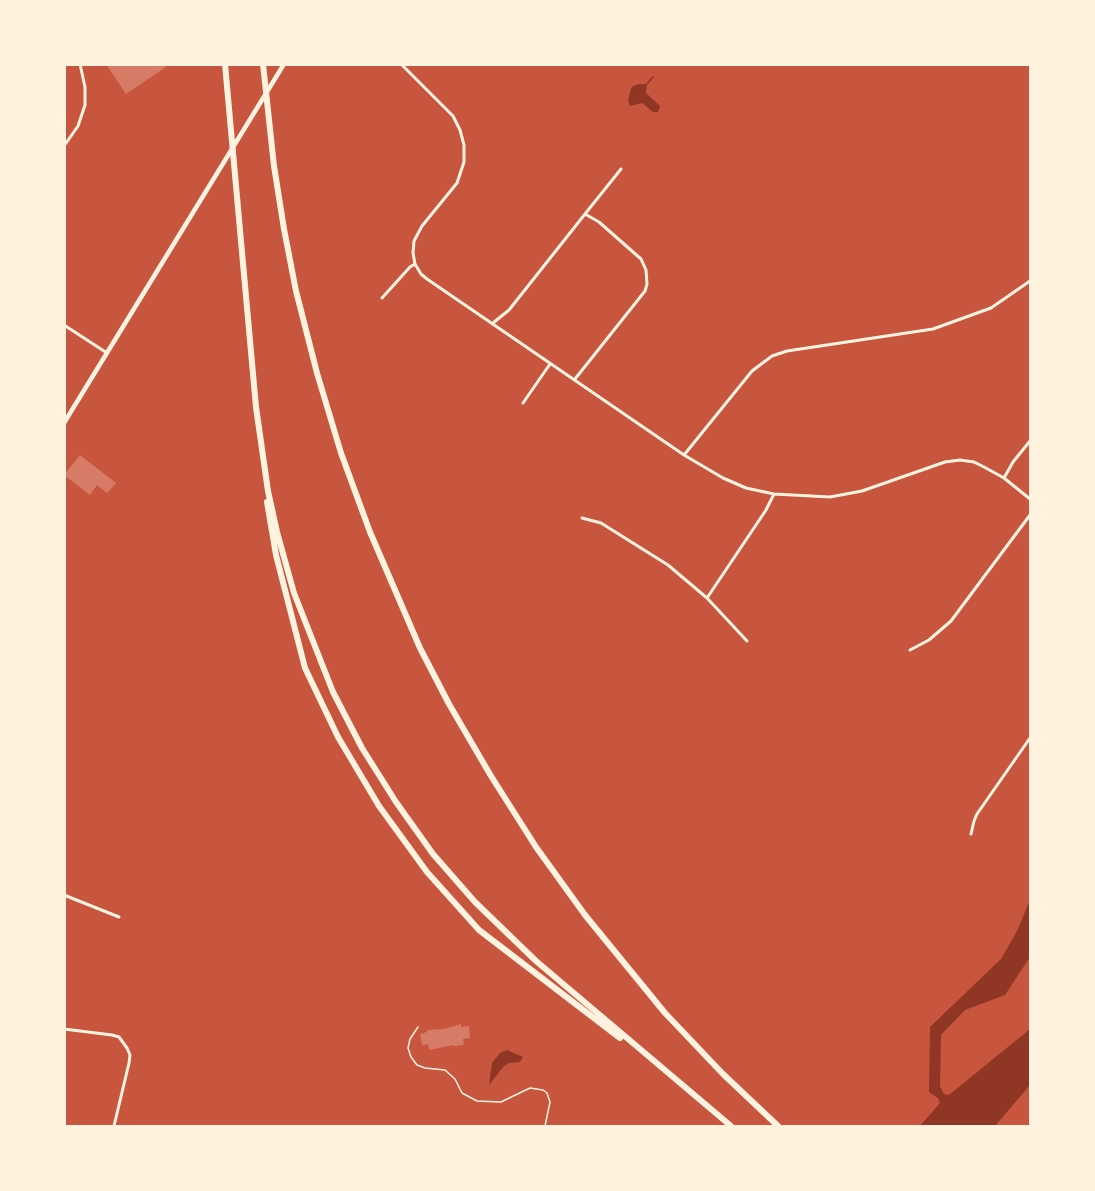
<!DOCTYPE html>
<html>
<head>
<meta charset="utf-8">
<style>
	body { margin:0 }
	#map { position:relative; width:1095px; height:1191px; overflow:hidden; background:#c8553d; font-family:"Golos Text",sans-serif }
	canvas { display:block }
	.frame { position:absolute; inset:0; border:66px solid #fff3e0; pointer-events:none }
</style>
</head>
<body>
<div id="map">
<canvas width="1095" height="1191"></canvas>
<div class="frame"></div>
</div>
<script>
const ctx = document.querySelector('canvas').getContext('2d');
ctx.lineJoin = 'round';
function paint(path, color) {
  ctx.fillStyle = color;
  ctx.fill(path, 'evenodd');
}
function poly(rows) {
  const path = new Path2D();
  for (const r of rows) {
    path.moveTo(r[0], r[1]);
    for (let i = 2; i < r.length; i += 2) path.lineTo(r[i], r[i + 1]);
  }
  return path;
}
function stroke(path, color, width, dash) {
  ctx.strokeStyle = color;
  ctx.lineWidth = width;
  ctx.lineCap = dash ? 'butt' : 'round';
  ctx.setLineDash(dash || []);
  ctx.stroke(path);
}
paint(poly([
	[639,84,647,84,646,93,660,106,658,112,653,112,642,103,630,106,628,100,631,89,633,86],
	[1030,900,1030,957,1005,995,965,1010,941,1035,940,1086,944,1094,949,1095,1030,1029,1030,1085,995,1126,920,1126,940,1103,938,1098,929,1092,930,1027,1001,959,1017,931],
	[507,1050,523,1057,520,1062,509,1063,504,1066,489,1085,492,1063,500,1053]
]), '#8f3625');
stroke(poly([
	[647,84,653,77]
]), '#8f3625', 1.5);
paint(poly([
	[106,64,164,64,166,67,126,94],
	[80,455,116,483,107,493,97,485,90,495,64,475],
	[461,1024,461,1027,469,1026,470,1038,463,1039,464,1045,454,1046,454,1045,429,1050,428,1044,422,1045,420,1034,427,1032,427,1030,444,1029]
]), '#d67c66');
stroke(poly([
	[418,1027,410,1039,408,1048,411,1057,417,1065,425,1068,445,1070,455,1079,462,1093,477,1101,501,1102,530,1088,543,1090,547,1093,550,1102,545,1126]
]), '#fff3e0', 1.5);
stroke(poly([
	[401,64,453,116,460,130,464,145,464,162,457,183,422,226,414,241,413,253,415,264,421,274,427,279,684,455,723,478,746,488,774,494,830,497,862,491,945,462,960,460,974,462,984,467,1004,478,1030,499],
	[64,146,78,126,85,105,85,87,80,64],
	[585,214,621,169],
	[382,298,410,267,415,264],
	[493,323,509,310,585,214,599,222,641,259,646,270,647,284,645,291,575,379],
	[64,325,107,353],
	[523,403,550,364],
	[684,455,752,371,772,356,787,351,933,329,991,308,1030,281],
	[1004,478,1013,462,1030,441],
	[582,518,601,523,668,565,707,598,747,641],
	[707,598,766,510,774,494],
	[910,650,929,640,951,621,1030,515],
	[971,834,974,821,977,814,1030,738],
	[64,895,119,917],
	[64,1029,112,1035,119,1037,127,1048,130,1055,129,1063,114,1126]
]), '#fff3e0', 3);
stroke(poly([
	[64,423,284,64]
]), '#fff3e0', 4.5);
stroke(poly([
	[225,64,256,407,268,491,277,532,294,593,333,692,362,748,396,802,433,854,475,902,536,961,731,1126],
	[263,64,274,166,284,229,296,291,317,373,341,453,370,532,420,648,449,704,491,776,536,847,585,915,665,1013,723,1074,778,1126],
	[267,502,276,555,305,668,338,737,379,806,427,872,479,930,620,1038]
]), '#fff3e0', 6);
</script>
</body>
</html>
